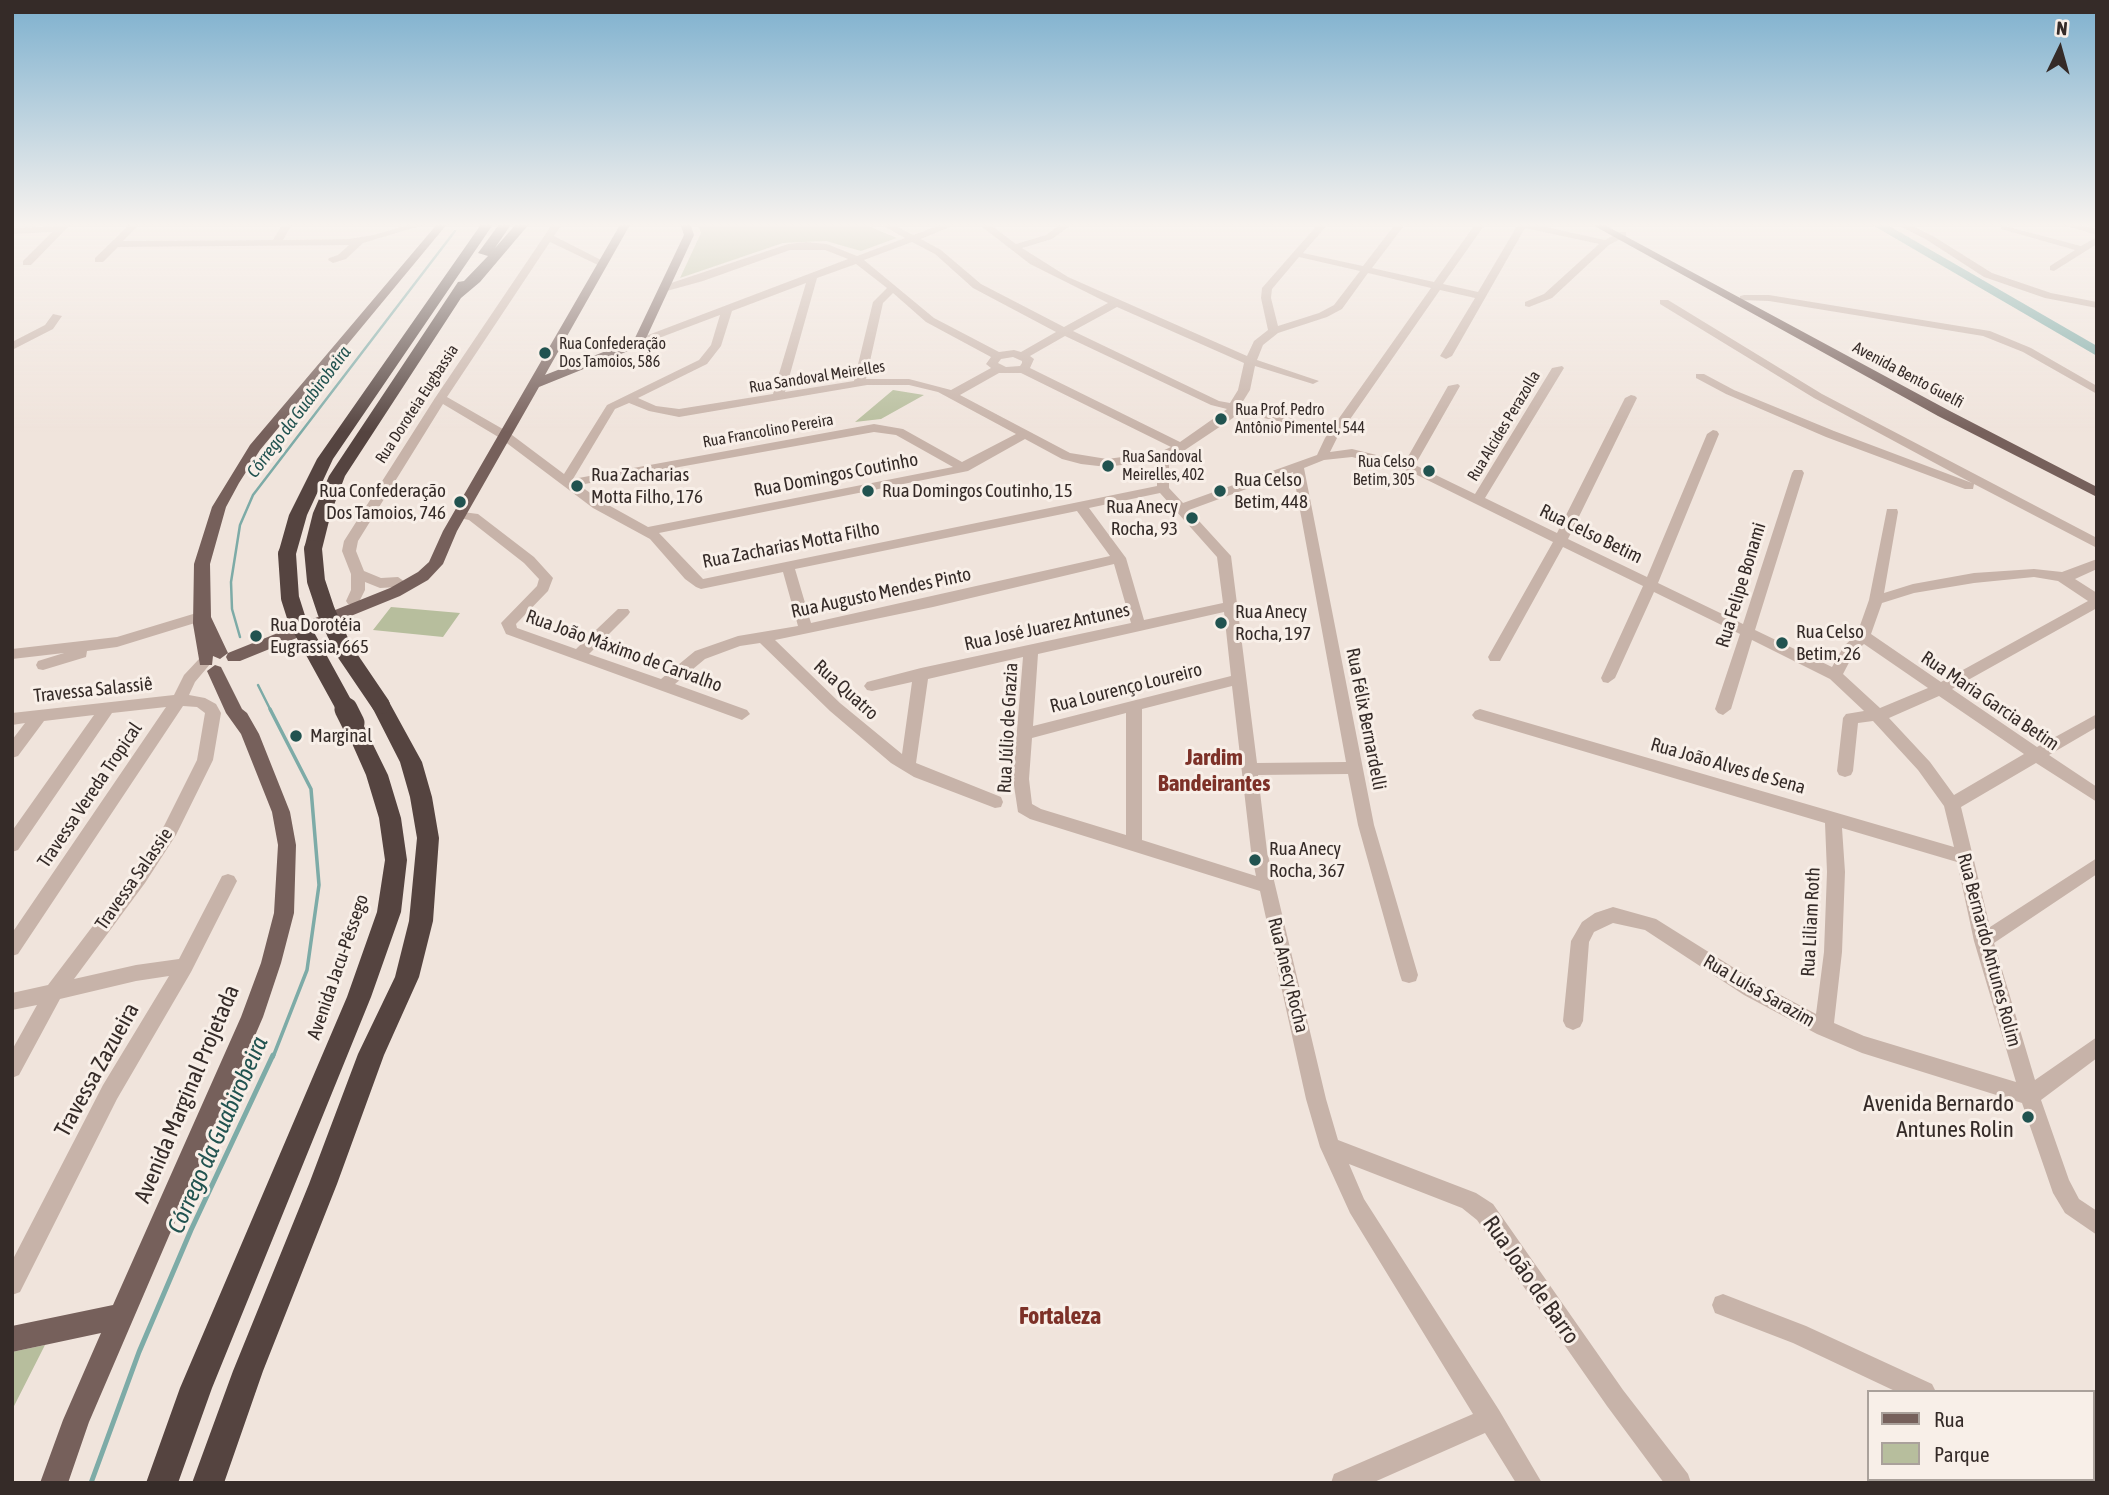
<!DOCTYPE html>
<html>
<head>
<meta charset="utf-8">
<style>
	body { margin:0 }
	#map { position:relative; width:2109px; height:1495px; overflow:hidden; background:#f0e4dc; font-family:"Asap Condensed",sans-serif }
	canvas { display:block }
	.frame { position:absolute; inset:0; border:14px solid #352b28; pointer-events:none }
	.legend { position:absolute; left:1867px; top:1390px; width:228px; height:91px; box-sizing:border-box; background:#f8efe8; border:2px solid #aaa19b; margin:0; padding:9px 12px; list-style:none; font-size:21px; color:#352b28 }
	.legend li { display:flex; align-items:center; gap:14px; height:35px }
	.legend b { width:35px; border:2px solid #aaa19b }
	.north { position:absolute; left:2025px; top:14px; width:70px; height:70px; -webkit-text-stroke:5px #f8efe8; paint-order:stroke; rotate:5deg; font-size:19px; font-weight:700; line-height:28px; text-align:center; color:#352b28 }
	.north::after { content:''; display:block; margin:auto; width:24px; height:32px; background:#352b28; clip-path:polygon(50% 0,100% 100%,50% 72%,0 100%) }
</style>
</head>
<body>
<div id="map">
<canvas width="2109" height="1495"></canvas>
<div class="frame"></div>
<ul class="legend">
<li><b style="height:9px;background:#76605b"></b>Rua</li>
<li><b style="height:19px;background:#b7be9d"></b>Parque</li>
</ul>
<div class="north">N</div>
</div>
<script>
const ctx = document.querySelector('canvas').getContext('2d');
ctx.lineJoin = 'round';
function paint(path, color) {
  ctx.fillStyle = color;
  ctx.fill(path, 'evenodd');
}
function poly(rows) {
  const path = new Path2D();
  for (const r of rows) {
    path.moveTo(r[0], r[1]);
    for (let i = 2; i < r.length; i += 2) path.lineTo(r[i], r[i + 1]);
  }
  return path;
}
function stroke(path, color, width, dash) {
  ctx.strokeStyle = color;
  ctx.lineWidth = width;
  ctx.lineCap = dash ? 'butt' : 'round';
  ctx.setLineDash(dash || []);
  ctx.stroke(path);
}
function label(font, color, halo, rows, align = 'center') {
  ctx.font = font + ' "Asap Condensed",sans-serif';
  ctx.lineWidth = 6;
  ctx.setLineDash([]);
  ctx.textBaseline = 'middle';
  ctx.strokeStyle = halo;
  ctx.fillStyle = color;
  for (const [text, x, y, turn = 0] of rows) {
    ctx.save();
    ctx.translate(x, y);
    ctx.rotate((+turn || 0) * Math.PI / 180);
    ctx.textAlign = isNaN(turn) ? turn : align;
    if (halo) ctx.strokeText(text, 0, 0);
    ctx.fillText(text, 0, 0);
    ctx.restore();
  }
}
paint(poly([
	[697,223,861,223,897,238,861,251,826,241,783,243,680,278,701,233],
	[893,390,924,395,881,419,855,422],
	[391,607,460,613,443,637,373,630],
	[45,1345,12,1410,12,1352]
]), '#b7be9d');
stroke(poly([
	[240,637,232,609,231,582,240,525,253,495,455,231],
	[258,685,271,711]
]), '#7daba7', 2.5);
stroke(poly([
	[270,709,311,789,319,885,307,970,273,1057]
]), '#7daba7', 3.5);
stroke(poly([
	[91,1483,139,1352,191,1230,273,1055]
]), '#7daba7', 5);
paint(poly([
	[1869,223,1884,223,2097,346,2097,356,1869,223]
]), '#7daba7');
paint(poly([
	[62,223,72,223,31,265,23,265,23,261,52,232,12,234,12,228,58,226,62,223],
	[131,223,141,223,123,241,273,240,283,223,293,223,283,240,349,239,373,235,416,223,430,223,363,243,346,259,333,263,328,260,329,258,338,255,349,245,118,247,103,262,95,262,95,258,131,223],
	[553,223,563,223,554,236,607,263,598,265,550,242,447,397,508,432,564,474,607,405,699,360,711,345,720,315,643,344,635,344,635,340,848,259,825,250,790,250,703,281,663,292,659,291,659,287,788,244,806,242,827,244,857,256,905,238,878,223,890,223,913,235,946,223,959,223,921,239,941,250,981,284,1064,327,1108,303,1030,264,977,223,988,223,1016,244,1046,235,1063,223,1074,223,1052,239,1022,248,1068,277,1247,356,1254,341,1268,330,1261,298,1262,288,1319,223,1329,223,1303,253,1363,266,1396,223,1406,223,1372,268,1434,282,1476,223,1486,223,1443,284,1478,292,1517,226,1511,223,1528,223,1605,240,1620,232,1626,232,1626,236,1609,245,1552,298,1529,307,1525,306,1525,302,1544,294,1599,244,1525,228,1452,356,1446,359,1440,356,1475,298,1440,290,1337,438,1330,452,1352,449,1405,462,1448,386,1458,384,1460,386,1415,465,1475,494,1552,368,1562,366,1564,368,1485,498,1557,533,1625,398,1631,395,1635,396,1637,398,1568,539,1647,577,1707,434,1713,430,1717,431,1719,434,1658,583,1743,624,1792,473,1794,470,1802,470,1804,473,1755,630,1832,667,1844,646,1857,634,1869,600,1887,509,1897,509,1898,512,1884,593,1913,584,1974,573,2034,569,2062,572,2097,559,2097,569,2075,579,2097,593,2097,608,1952,689,2037,747,2097,714,2097,727,2049,755,2097,787,2097,802,2036,763,1961,807,1990,927,2097,858,2097,874,1994,943,2035,1080,2097,1037,2097,1058,2041,1100,2069,1180,2079,1199,2097,1211,2097,1235,2065,1213,2053,1193,2022,1103,1862,1053,1817,1034,1744,995,1645,930,1613,923,1594,932,1589,942,1583,1021,1580,1027,1573,1030,1566,1027,1563,1021,1571,941,1582,922,1595,913,1613,907,1656,919,1758,983,1816,1014,1824,952,1827,872,1825,823,1475,719,1472,715,1475,711,1480,709,1954,847,1944,806,1918,770,1873,721,1858,723,1853,771,1851,775,1845,777,1839,775,1837,771,1843,718,1846,714,1864,711,1830,679,1752,640,1731,709,1723,715,1718,713,1715,709,1740,634,1654,592,1615,678,1608,683,1603,682,1601,678,1643,586,1563,547,1500,661,1490,661,1488,657,1553,542,1411,472,1352,457,1324,460,1304,468,1374,825,1418,975,1416,981,1409,983,1402,981,1400,975,1358,825,1348,774,1258,775,1267,851,1326,1099,1338,1140,1476,1193,1493,1204,1623,1390,1688,1474,1691,1483,1664,1483,1607,1406,1477,1220,1462,1208,1349,1164,1364,1199,1499,1410,1542,1483,1516,1483,1485,1433,1372,1483,1331,1483,1334,1474,1473,1414,1350,1213,1320,1147,1306,1099,1260,891,1030,819,1018,812,1013,779,1023,657,928,679,916,763,1001,797,1003,802,1001,807,995,808,914,777,891,763,830,711,760,643,740,646,705,659,675,684,747,710,750,714,742,720,506,634,501,623,537,586,539,579,524,563,469,520,455,517,455,511,478,514,534,557,553,578,548,591,516,624,517,628,576,649,618,609,628,609,630,612,628,615,589,654,661,679,695,651,738,636,798,626,783,572,701,589,696,587,685,579,650,539,593,508,500,438,443,404,358,541,356,551,364,571,381,578,398,577,405,582,398,587,380,588,365,582,365,590,358,604,348,604,346,601,351,590,351,574,342,551,344,541,435,398,553,223],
	[912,242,935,254,973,288,1056,332,1021,352,1014,350,999,352,934,318,864,260,912,242],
	[1299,257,1360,271,1334,305,1319,313,1278,326,1271,298,1272,289,1299,257],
	[856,264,887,288,873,302,854,381,785,392,817,278,856,264],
	[1368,273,1431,288,1325,438,1317,455,1183,503,1169,488,1169,457,1185,450,1233,418,1237,412,1295,425,1295,419,1240,406,1250,390,1255,366,1313,384,1319,381,1257,360,1263,345,1278,333,1327,317,1342,309,1368,273],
	[806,283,773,394,679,409,656,406,638,398,707,364,721,346,732,311,806,283],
	[893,293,926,322,991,357,986,364,991,368,951,390,909,379,866,379,883,303,893,293],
	[1117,307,1244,363,1238,390,1230,403,1219,401,1073,331,1117,307],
	[1065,336,1211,405,1227,409,1180,442,1030,368,1034,359,1030,356,1065,336],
	[1013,357,1022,361,1022,363,1020,366,1006,367,998,363,1001,359,1013,357],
	[999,373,1021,373,1171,447,1160,452,1107,459,1070,453,960,395,999,373],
	[867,385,909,385,938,392,1016,434,962,462,903,429,874,424,573,479,615,409,629,403,649,411,679,417,867,385],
	[874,432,896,435,953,467,648,527,603,502,579,485,874,432],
	[1025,439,1062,459,1081,464,1107,467,1157,460,1157,486,703,579,659,533,968,471,1025,439],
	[1293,472,1346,762,1257,763,1231,556,1189,510,1293,472],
	[1160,493,1217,557,1223,603,1144,620,1126,558,1089,508,1160,493],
	[1077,511,1110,556,811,623,795,569,1077,511],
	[1114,564,1131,623,921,668,867,682,864,686,867,690,872,691,912,682,902,754,840,703,775,640,933,607,1114,564],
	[2034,577,2058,581,2088,601,1941,682,1871,634,1882,603,1914,593,1974,583,2034,577],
	[1224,612,1231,676,1033,726,1038,654,1224,612],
	[1864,644,1928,688,1880,708,1843,674,1854,653,1864,644],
	[1232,686,1251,851,1256,876,1142,840,1142,709,1232,686],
	[1939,696,2024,754,1954,795,1930,762,1889,718,1939,696],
	[1126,713,1126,835,1041,809,1032,804,1029,779,1032,738,1126,713],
	[1842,828,1957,862,1974,941,2016,1082,1864,1036,1834,1023,1842,952,1845,872,1842,828],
	[1894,223,1906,223,1933,236,1992,273,2051,293,2097,302,2097,308,2045,298,1984,277,1927,240,1894,223],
	[2057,223,2072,223,2097,229,2097,235,2057,223],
	[2001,225,2081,246,2097,237,2097,244,2054,271,2050,270,2050,266,2075,250,2001,229,2001,225],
	[1744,295,1769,295,1990,331,2031,348,2097,386,2097,394,2023,352,1983,336,1769,301,1740,300,1740,296,1744,295],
	[1660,300,1668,300,1822,394,2097,538,2097,548,1974,484,1973,489,1965,489,1826,437,1726,394,1696,378,1696,374,1704,374,1734,390,1834,431,1972,483,1814,398,1660,304,1660,300],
	[53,314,62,316,53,329,12,350,12,342,45,325,53,314],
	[203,611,208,613,210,616,208,619,117,647,87,651,86,657,43,670,38,669,36,665,38,661,64,653,12,659,12,649,117,637,203,611],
	[204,658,211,663,195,682,189,695,205,698,216,704,221,713,213,760,176,835,145,883,74,979,136,965,179,959,222,876,228,874,234,876,237,881,191,972,117,1099,20,1292,12,1295,12,1261,103,1085,169,976,136,981,60,999,19,1075,12,1078,12,1050,37,1005,12,1010,12,993,48,985,133,873,164,826,197,760,205,713,197,707,183,706,18,954,12,956,12,933,166,707,112,713,18,850,12,852,12,831,94,715,44,721,18,756,12,758,12,740,25,723,12,725,12,713,174,695,184,675,199,659,204,658],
	[1723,1294,1806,1326,1932,1384,1936,1392,1897,1392,1793,1343,1715,1313,1712,1305,1715,1297,1723,1294],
	[2093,1470,2097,1472,2097,1483,2052,1483,2052,1479,2093,1479,2093,1470]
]), '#c7b3a9');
paint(poly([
	[438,223,448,223,260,450,239,483,226,507,210,564,211,617,228,653,220,659,213,656,212,665,200,665,193,624,194,564,212,507,250,445,438,223],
	[621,223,631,223,545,375,634,340,684,235,680,223,690,223,694,235,643,345,539,387,457,531,443,564,428,580,400,596,240,661,228,661,226,657,228,653,390,588,418,572,429,562,443,531,621,223],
	[1589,223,1601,223,1948,410,2097,487,2097,497,1938,416,1589,223],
	[215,665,221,667,242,709,247,713,259,734,290,812,296,845,294,913,281,963,263,1017,89,1422,68,1483,40,1483,63,1420,101,1333,12,1352,12,1326,113,1305,241,1017,261,963,274,913,278,845,272,812,241,734,226,713,207,671,215,665]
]), '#76605b');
paint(poly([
	[482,223,494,223,333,459,307,515,296,554,293,558,281,558,278,554,289,515,317,459,482,223],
	[500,223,512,223,495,248,517,223,530,223,480,282,461,298,345,476,331,513,322,549,313,555,307,553,304,549,313,513,329,476,458,282,464,281,488,256,478,253,500,223],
	[381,698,388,700,422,762,432,797,439,838,433,921,419,977,384,1055,337,1184,263,1371,224,1483,192,1483,233,1371,309,1184,358,1054,395,977,409,921,417,838,410,797,400,762,371,705,374,700,381,698],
	[353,715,360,718,388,775,401,818,407,860,401,912,371,997,212,1388,178,1483,146,1483,180,1388,347,997,377,912,385,860,379,818,366,775,343,723,346,718,353,715]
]), '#554440');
stroke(poly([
	[313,549,316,581,326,611,343,649,381,705],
	[287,554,290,598,297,620,347,711]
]), '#554440', 18);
stroke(poly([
	[346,709,353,723]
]), '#554440', 23);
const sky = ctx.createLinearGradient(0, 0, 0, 432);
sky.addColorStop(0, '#7db0ce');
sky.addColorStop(0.52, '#f8f3ef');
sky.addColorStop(1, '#f8f3ef00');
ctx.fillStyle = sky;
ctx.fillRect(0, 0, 2109, 432);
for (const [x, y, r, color] of [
	[545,353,7,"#215350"],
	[1221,419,7,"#215350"],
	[1108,466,7,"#215350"],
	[1429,471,7,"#215350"],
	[577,486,7,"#215350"],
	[868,491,7,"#215350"],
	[1220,491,7,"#215350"],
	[460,502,7,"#215350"],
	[1192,518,7,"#215350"],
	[1221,623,7,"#215350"],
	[256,636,7,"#215350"],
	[1782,643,7,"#215350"],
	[296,736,7,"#215350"],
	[1255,860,7,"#215350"],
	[2028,1117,7,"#215350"]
]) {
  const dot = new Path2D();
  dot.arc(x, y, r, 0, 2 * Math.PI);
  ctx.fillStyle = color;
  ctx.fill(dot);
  stroke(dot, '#f8efe8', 2.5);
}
label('16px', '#352b28', '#f8efe8', [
	["Rua Confederação",559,344],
	["Dos Tamoios, 586",559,362],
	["Rua Prof. Pedro",1235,410],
	["Antônio Pimentel, 544",1235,428],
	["Rua Sandoval",1122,457],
	["Meirelles, 402",1122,475],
	["Rua Celso",1415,462,"right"],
	["Betim, 305",1415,480,"right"]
], 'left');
label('16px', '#352b28', '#f8efe8', [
	["Avenida Bento Guelfi",1908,375,28],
	["Rua Sandoval Meirelles",817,377,-9],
	["Rua Doroteia Eugbassia",417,404,-57],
	["Rua Alcides Perazolla",1504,426,-59],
	["Rua Francolino Pereira",768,431,-10]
]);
label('italic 18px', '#215350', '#f8efe8', [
	["Córrego da Guabirobeira",299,412,-53]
]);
label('19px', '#352b28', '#f8efe8', [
	["Rua Zacharias",591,475],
	["Motta Filho, 176",591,497],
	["Rua Celso",1234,480],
	["Betim, 448",1234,502],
	["Rua Confederação",446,491,"right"],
	["Dos Tamoios, 746",446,513,"right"],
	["Rua Domingos Coutinho, 15",882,491],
	["Rua Anecy",1178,507,"right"],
	["Rocha, 93",1178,529,"right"],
	["Rua Anecy",1235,612],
	["Rocha, 197",1235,634],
	["Rua Dorotéia",270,625],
	["Eugrassia, 665",270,647],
	["Rua Celso",1796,632],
	["Betim, 26",1796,654],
	["Marginal",310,736],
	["Rua Anecy",1269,849],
	["Rocha, 367",1269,871]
], 'left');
label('19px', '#352b28', '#f8efe8', [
	["Rua Domingos Coutinho",836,475,-11],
	["Rua Celso Betim",1591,534,26],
	["Rua Zacharias Motta Filho",791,545,-11],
	["Rua Felipe Bonami",1741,585,-73],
	["Rua Augusto Mendes Pinto",881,593,-12],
	["Rua José Juarez Antunes",1047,627,-12],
	["Rua João Máximo de Carvalho",624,651,20],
	["Rua Lourenço Loureiro",1126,688,-14],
	["Travessa Salassiê",93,690,-6],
	["Rua Quatro",846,690,42],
	["Rua Maria Garcia Betim",1990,701,34],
	["Rua Félix Bernardelli",1366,719,79],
	["Rua Júlio de Grazia",1008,728,-87],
	["Rua João Alves de Sena",1728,766,16],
	["Travessa Vereda Tropical",90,795,-56],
	["Travessa Salassie",134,879,-55],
	["Rua Liliam Roth",1811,922,-87],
	["Rua Bernardo Antunes Rolim",1989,950,75],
	["Avenida Jacu-Pêssego",338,967,-71],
	["Rua Anecy Rocha",1288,975,76],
	["Rua Luísa Sarazim",1759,991,30]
]);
label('bold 23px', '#7d3128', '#f8efe8', [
	["Jardim",1214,758],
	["Bandeirantes",1214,784]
]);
label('23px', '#352b28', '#f8efe8', [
	["Travessa Zazueira",97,1070,-61],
	["Avenida Marginal Projetada",187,1094,-67],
	["Rua João de Barro",1531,1280,55]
]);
label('23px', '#352b28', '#f8efe8', [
	["Avenida Bernardo",2014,1104],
	["Antunes Rolin",2014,1130]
], 'right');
label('italic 24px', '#215350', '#f8efe8', [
	["Córrego da Guabirobeira",218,1135,-66]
]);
label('bold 24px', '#7d3128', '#f8efe8', [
	["Fortaleza",1060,1316]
]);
</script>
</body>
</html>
